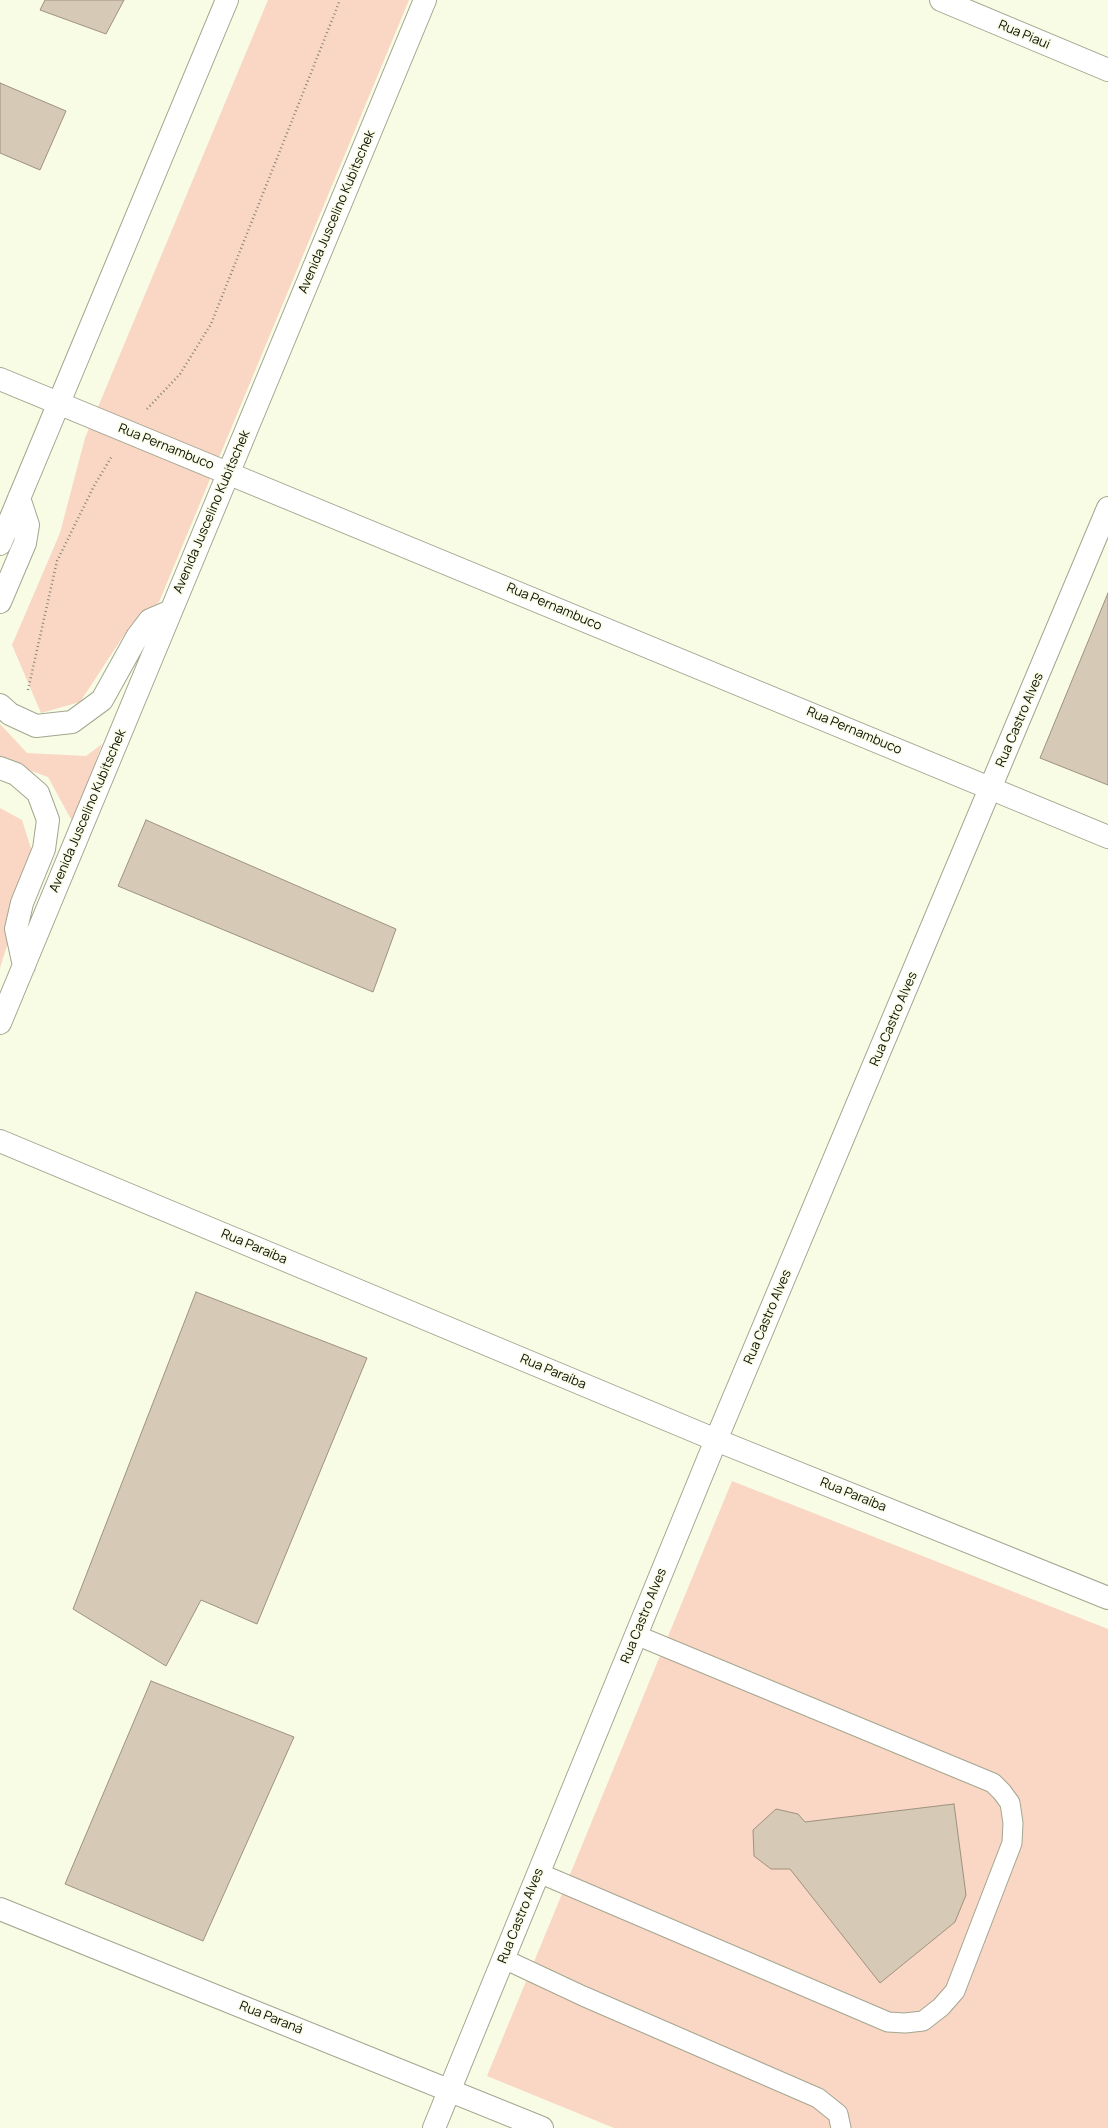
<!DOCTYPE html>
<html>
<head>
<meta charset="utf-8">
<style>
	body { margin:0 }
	canvas { display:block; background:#f8fce4 }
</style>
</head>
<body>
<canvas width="1108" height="2128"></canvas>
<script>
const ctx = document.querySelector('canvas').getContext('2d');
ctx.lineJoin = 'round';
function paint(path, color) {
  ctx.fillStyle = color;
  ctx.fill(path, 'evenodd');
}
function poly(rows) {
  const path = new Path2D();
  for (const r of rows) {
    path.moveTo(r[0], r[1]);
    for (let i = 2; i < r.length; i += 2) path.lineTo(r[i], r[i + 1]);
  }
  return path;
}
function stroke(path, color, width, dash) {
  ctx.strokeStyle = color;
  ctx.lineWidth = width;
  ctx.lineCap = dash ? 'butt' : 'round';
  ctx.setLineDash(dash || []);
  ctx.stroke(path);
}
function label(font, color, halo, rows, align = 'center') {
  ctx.font = font + ' Manrope,sans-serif';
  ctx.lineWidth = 3;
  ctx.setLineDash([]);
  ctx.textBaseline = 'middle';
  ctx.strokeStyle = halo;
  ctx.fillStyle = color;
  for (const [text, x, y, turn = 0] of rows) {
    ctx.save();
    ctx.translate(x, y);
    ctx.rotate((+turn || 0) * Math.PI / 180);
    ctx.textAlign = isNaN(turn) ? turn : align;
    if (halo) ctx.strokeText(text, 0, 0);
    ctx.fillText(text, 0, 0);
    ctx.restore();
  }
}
paint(poly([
	[268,0,409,0,159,602,124,635,80,702,41,713,12,645,60,533,85,438],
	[0,724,27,753,86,756,102,744,73,823,48,777,0,760],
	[0,808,22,820,34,858,0,968],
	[732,1481,1108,1629,1108,2128,614,2128,487,2076]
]), '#fad6c5');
const building = poly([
	[45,0,124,0,106,34,40,10,45,0],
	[0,83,66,111,40,170,0,153,0,83],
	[1108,593,1108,785,1040,758,1108,593],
	[146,820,396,929,373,992,118,886,146,820],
	[196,1292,367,1358,257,1624,201,1600,166,1666,73,1609,196,1292],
	[151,1681,294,1737,203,1941,65,1884,151,1681],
	[954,1804,966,1895,955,1922,880,1983,790,1869,771,1869,754,1856,753,1830,776,1809,798,1814,805,1822,954,1804]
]);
paint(building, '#d6c9b5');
stroke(building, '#9e927e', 1);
const lane = poly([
	[539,1873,888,2022,905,2023,923,2021,941,2007,955,1991,1012,1843,1013,1823,1010,1803,1002,1792,993,1783,636,1635],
	[504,1959,583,1996,818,2098,838,2114,841,2128]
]);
const street = poly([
	[941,0,1108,70],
	[0,379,1108,837],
	[0,1141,716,1440,1108,1598],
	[0,1909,542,2128],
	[434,2128,716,1440,1108,508]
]);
const secondary = poly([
	[0,544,227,0],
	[0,602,25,543,28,525,19,498],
	[0,705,10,714,36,726,72,722,102,700,137,637,150,620,171,611],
	[0,768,16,774,38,793,48,820,44,849,22,903,16,929,24,966],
	[0,1023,425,0]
]);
stroke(lane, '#a3a690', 21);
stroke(street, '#a3a690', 24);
stroke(secondary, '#a3a690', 24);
stroke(poly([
	[147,409,180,374,211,324,340,0],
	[28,690,57,561,94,486,112,456]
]), '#848676', 2.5, [1, 3]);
stroke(lane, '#fff', 19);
stroke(street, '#fff', 22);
stroke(secondary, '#fff', 22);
label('13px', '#0d0e06', '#f8fce4', [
	["Rua Piaui",1024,35,23],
	["Avenida Juscelino Kubitschek",337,212,-67],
	["Rua Pernambuco",166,447,22],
	["Avenida Juscelino Kubitschek",212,512,-67],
	["Rua Pernambuco",554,607,23],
	["Rua Castro Alves",1020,720,-67],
	["Rua Pernambuco",854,731,23],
	["Avenida Juscelino Kubitschek",88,811,-67],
	["Rua Castro Alves",894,1019,-67],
	["Rua Paraíba",254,1247,23],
	["Rua Castro Alves",768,1317,-67],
	["Rua Paraíba",553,1372,23],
	["Rua Paraíba",853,1495,22],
	["Rua Castro Alves",644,1616,-68],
	["Rua Castro Alves",521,1916,-68],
	["Rua Paraná",271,2018,22]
]);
</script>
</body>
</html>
